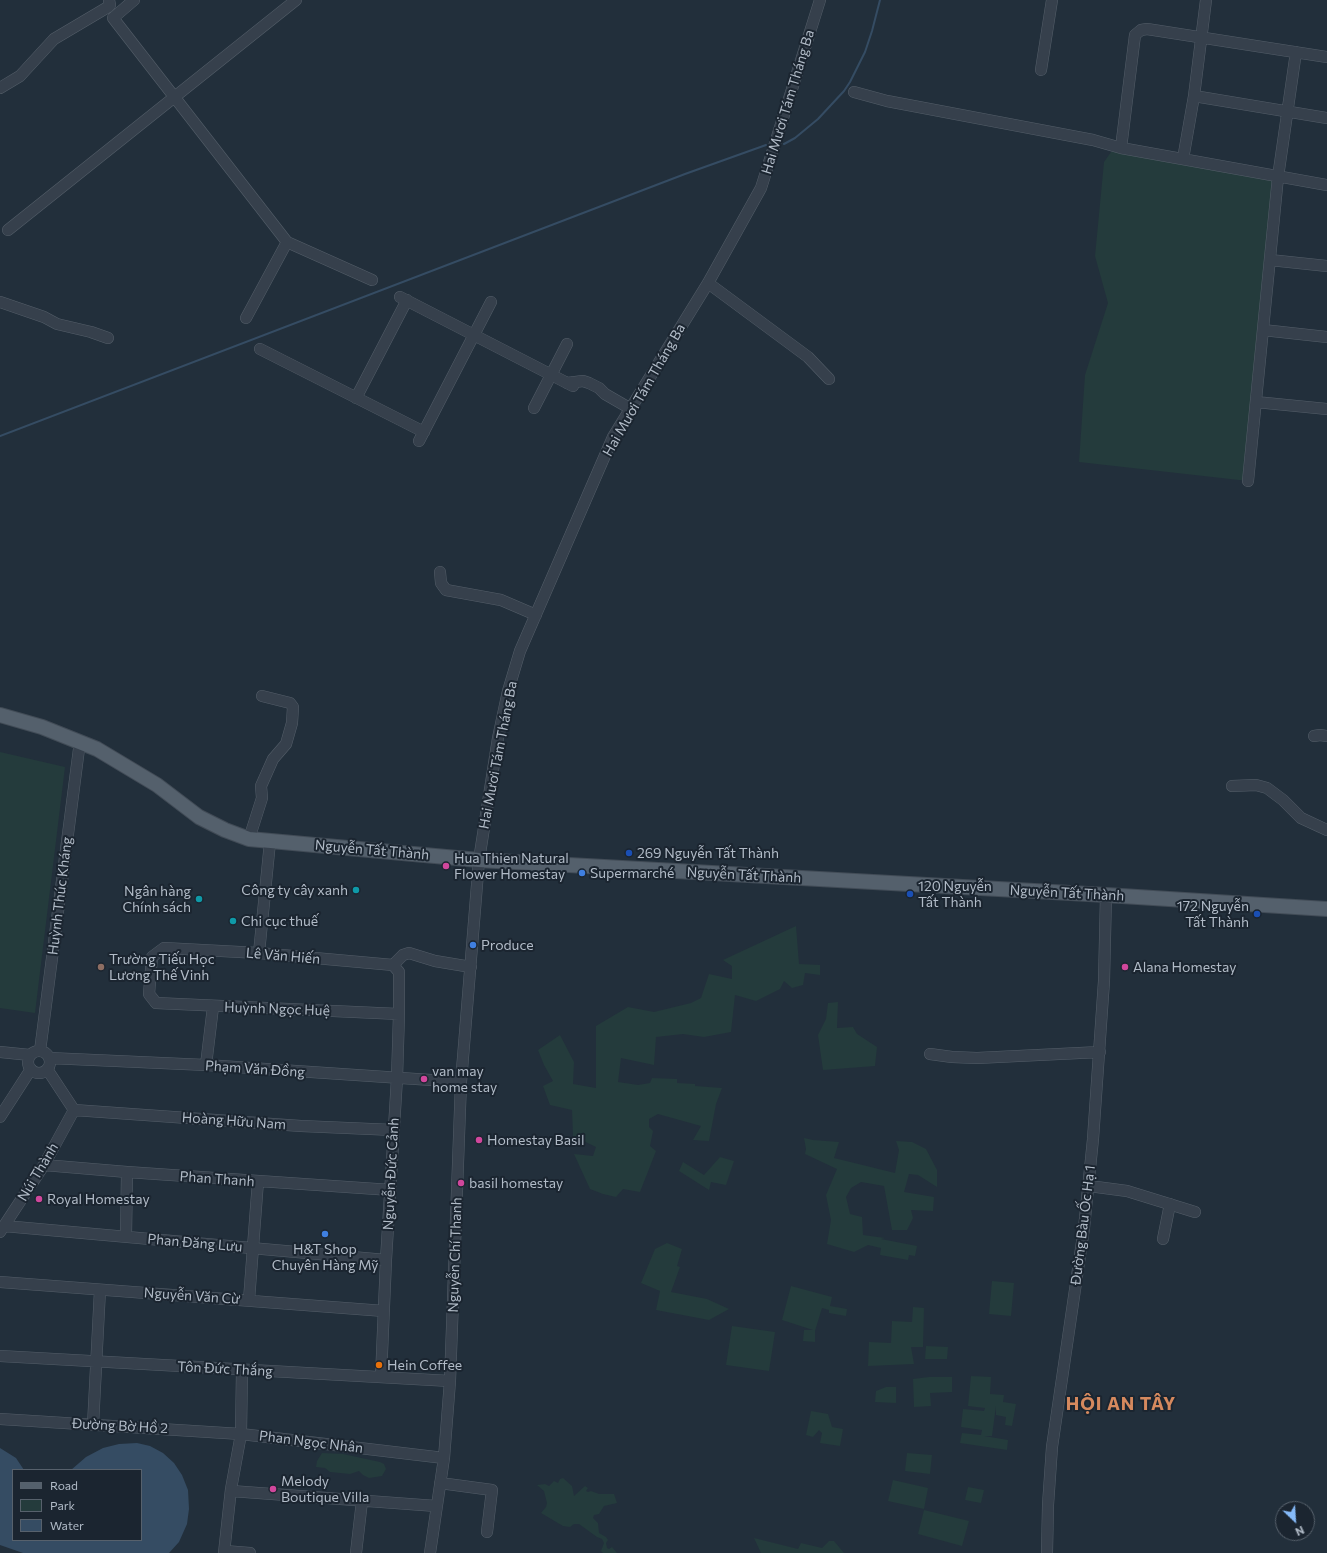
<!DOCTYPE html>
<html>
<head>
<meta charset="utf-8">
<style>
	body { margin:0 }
	#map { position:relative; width:1327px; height:1553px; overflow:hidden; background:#222f3b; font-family:Commissioner,sans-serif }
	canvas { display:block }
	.legend { position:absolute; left:12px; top:1469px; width:130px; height:72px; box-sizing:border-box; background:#1b2530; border:1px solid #57616c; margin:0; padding:5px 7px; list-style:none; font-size:12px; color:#b1bbc7 }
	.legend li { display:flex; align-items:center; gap:8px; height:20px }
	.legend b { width:20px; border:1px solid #57616c }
	.north { position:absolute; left:1275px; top:1501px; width:40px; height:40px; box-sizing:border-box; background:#1b2530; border:1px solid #57616c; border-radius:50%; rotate:155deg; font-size:11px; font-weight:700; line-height:16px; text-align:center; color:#b1bbc7 }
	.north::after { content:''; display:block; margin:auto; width:14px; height:18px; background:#85baf9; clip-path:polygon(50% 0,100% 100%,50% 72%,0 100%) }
</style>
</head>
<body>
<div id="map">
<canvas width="1327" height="1553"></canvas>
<ul class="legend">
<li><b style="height:5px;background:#54606c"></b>Road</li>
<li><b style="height:11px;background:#243b3c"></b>Park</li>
<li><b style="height:11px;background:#354c63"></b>Water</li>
</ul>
<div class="north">N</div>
</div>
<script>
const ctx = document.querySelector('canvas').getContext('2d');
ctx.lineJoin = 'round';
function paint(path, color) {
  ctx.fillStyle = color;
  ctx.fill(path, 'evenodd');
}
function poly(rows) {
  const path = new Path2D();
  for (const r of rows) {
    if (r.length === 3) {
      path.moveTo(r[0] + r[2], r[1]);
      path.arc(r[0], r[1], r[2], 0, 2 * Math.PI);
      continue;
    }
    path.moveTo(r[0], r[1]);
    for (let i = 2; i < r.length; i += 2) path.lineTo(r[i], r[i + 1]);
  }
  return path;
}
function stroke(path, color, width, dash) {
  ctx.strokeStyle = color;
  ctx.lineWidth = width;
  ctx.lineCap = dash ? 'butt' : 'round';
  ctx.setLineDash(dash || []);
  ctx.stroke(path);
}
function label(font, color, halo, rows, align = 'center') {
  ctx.font = font + ' Commissioner,sans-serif';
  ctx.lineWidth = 4;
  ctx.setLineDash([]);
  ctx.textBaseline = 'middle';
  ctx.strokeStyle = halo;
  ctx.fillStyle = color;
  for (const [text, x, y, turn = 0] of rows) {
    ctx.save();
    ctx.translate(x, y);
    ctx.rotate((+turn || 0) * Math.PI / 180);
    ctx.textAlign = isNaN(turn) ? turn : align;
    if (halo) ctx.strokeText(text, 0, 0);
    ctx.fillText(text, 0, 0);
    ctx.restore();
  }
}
paint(poly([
	[1121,148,1278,177,1248,481,1079,462,1085,375,1108,303,1095,256,1104,162,1111,152],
	[0,752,65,767,35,1013,0,1008],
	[796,926,799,964,820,965,820,975,805,973,803,985,792,988,784,981,780,989,756,1001,735,995,731,1032,704,1037,683,1034,656,1037,654,1065,621,1058,618,1082,638,1085,650,1083,652,1078,677,1079,677,1083,695,1084,695,1086,722,1088,716,1104,709,1141,693,1140,701,1126,658,1114,649,1119,649,1127,653,1131,650,1146,656,1151,640,1192,623,1189,616,1197,603,1194,590,1189,574,1154,593,1156,596,1147,573,1136,572,1110,550,1105,543,1086,553,1081,544,1065,538,1050,560,1035,574,1062,573,1084,596,1088,596,1026,628,1007,654,1012,691,1003,701,998,709,974,732,979,732,966,723,960],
	[838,1002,837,1028,853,1027,857,1034,877,1047,875,1066,823,1070,818,1035,826,1019,828,1003],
	[804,1138,813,1140,839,1142,834,1158,895,1173,899,1150,896,1141,912,1142,926,1149,937,1170,937,1187,918,1175,909,1174,904,1192,934,1197,933,1211,911,1210,913,1218,907,1230,892,1230,884,1186,861,1182,851,1188,846,1197,850,1214,862,1217,863,1235,885,1238,881,1239,917,1246,915,1256,909,1255,908,1260,880,1255,881,1248,868,1245,854,1252,827,1244,831,1220,826,1195,837,1169,805,1154,806,1149],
	[720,1157,734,1161,726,1185,711,1182,709,1190,679,1171,683,1162,704,1175],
	[667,1243,682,1249,677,1266,680,1267,671,1292,707,1299,729,1309,709,1320,656,1310,660,1291,641,1283,655,1249],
	[992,1281,1014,1283,1011,1316,989,1314],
	[791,1286,832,1297,830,1306,847,1309,846,1316,829,1313,829,1310,822,1308,815,1331,815,1342,803,1341,804,1330,813,1330,782,1320],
	[913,1307,924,1308,923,1347,911,1347,914,1364,868,1366,869,1342,891,1343,892,1321,912,1322],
	[732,1326,775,1332,769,1371,726,1365],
	[926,1346,948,1347,947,1359,925,1359],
	[971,1376,991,1377,990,1394,1004,1395,1003,1402,1016,1404,1012,1426,1005,1425,1006,1417,996,1415,996,1406,992,1436,984,1436,1008,1440,1007,1450,960,1443,962,1433,981,1435,982,1430,961,1427,963,1409,984,1411,985,1408,968,1406],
	[929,1377,952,1377,952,1392,930,1393,931,1406,914,1407,913,1379],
	[886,1387,896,1387,896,1403,875,1402,876,1391],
	[811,1411,828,1414,832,1427,843,1429,840,1446,820,1443,822,1433,819,1430,813,1437,806,1435],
	[322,1453,343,1454,380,1462,384,1464,386,1469,382,1476,369,1478,363,1475,359,1471,350,1474,330,1472,325,1468,316,1467,317,1461],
	[907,1453,932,1455,930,1474,905,1471],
	[563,1478,572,1486,574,1496,585,1486,588,1488,586,1491,588,1492,591,1491,599,1494,614,1494,617,1503,604,1506,599,1514,594,1515,593,1518,598,1523,599,1533,606,1537,608,1540,606,1543,607,1548,609,1549,612,1547,617,1553,603,1553,601,1551,604,1543,602,1539,597,1537,579,1524,574,1524,570,1527,563,1526,541,1513,546,1507,547,1503,544,1491,537,1485,545,1484,549,1486,554,1481,558,1483,560,1479],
	[893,1480,928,1488,924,1509,888,1501],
	[968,1487,984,1490,981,1503,965,1500],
	[924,1510,969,1521,962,1546,918,1534],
	[754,1538,798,1549,801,1543,822,1548,829,1541,834,1541,844,1553,761,1553]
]), '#243b3c');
paint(poly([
	[137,1443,150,1446,163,1453,174,1463,182,1475,188,1490,189,1509,187,1524,179,1542,169,1553,23,1553,0,1545,0,1448,16,1458,24,1470,13,1470,13,1540,141,1540,141,1470,71,1470,86,1457,103,1448,119,1444]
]), '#354c63');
stroke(poly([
	[784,144,795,138,818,119,844,91,850,82,865,52,872,31,880,0],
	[0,436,685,174,766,145]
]), '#354c63', 2);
const minor = poly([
	[134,0,113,18,287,242,372,280],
	[1327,57,1147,29,1141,30,1135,35,1121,148,1327,185],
	[1041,70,1052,0],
	[0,88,20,76,54,39,108,7,110,5,109,0],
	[854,92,887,101,1093,140,1121,148],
	[1194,96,1327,118],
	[1183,159,1194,96,1206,0],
	[8,230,296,0],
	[1270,260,1327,266],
	[708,283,808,357,829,379],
	[400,297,573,386],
	[0,302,44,317,57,324,91,332,108,338],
	[246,318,287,242],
	[1263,330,1327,337],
	[260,349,424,432],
	[567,383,583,381,589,383,599,388,605,394,631,409],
	[356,398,407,300],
	[1256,402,1327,409],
	[534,408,567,344],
	[419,441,491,302],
	[1248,481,1278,177,1296,52],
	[440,572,441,583,446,590,501,600,536,615],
	[1314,736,1320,735,1327,736],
	[1232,786,1256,785,1267,788,1283,800,1301,818,1327,830],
	[249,839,262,798,261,786,273,759,286,744,292,723,293,707,290,703,262,696],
	[259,953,270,842],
	[393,965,403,955,409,953,435,961,471,967],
	[40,1051,80,741],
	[39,1062,11],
	[0,1052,30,1055],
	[930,1054,952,1057,977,1058,1100,1052],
	[49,1058,206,1065,461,1082],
	[206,1065,213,1007],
	[47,1069,74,1110],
	[74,1110,301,1126,394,1130],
	[0,1117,31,1069],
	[44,1165,127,1172,391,1190],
	[1089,1186,1127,1191,1195,1212],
	[4,1226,386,1260],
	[0,1232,44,1165,74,1110],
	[126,1237,127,1172],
	[1163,1239,1170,1204],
	[0,1282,384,1311],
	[249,1300,258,1181],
	[0,1356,450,1381],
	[381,1377,386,1260,397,1078,399,1014,399,972,393,965,259,953,164,948,152,957,149,994,156,1003,399,1014],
	[0,1419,241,1434,444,1458],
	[93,1425,100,1290],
	[440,1483,492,1490,487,1532],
	[231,1491,436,1506],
	[225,1551,250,1553],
	[224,1553,231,1489,241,1434,242,1370],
	[356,1553,362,1501],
	[430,1553,444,1458,450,1381,461,1082,479,860,498,738,508,691,520,651,613,437,708,283,761,188,820,0],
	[1047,1553,1048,1505,1052,1447,1084,1228,1093,1139,1104,981,1106,895]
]);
const major = poly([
	[0,715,42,727,97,749,157,785,199,817,225,830,249,839,479,860,1106,895,1327,909]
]);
stroke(minor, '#545e69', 12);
stroke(major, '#424c57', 16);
stroke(minor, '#36404c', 11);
stroke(major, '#54606c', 14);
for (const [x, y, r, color] of [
	[629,853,4,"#1a4fb4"],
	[446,866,4,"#d1479c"],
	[582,873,4,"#3f7fe0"],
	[356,890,4,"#0f9aa8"],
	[910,894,4,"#1a4fb4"],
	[199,899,4,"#0f9aa8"],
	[1257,914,4,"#1a4fb4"],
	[233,921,4,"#0f9aa8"],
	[473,945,4,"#3f7fe0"],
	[101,967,4,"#8d6e63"],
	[1125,967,4,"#d1479c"],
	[424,1079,4,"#d1479c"],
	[479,1140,4,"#d1479c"],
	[461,1183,4,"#d1479c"],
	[39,1199,4,"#d1479c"],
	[325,1234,4,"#3f7fe0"],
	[379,1365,4,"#e8710a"],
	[273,1489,4,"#d1479c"]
]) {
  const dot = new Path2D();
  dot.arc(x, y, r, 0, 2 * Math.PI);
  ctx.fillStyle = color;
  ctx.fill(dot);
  stroke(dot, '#1b2530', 1.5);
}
label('14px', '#b1bbc7', '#1b2530', [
	["Hai Mươi Tám Tháng Ba",788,102,-73],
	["Hai Mươi Tám Tháng Ba",644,390,-60],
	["Hai Mươi Tám Tháng Ba",498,755,-79],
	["Nguyễn Tất Thành",372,850,5],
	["Nguyễn Tất Thành",744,875,3],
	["Nguyễn Tất Thành",1067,893,3],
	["Huỳnh Thúc Kháng",60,896,-83],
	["Lê Văn Hiến",283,956,5],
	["Huỳnh Ngọc Huệ",277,1009,2],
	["Phạm Văn Đồng",255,1069,4],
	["Hoàng Hữu Nam",234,1121,4],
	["Núi Thành",38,1172,-59],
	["Nguyễn Đức Cảnh",391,1174,-87],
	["Phan Thanh",217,1179,4],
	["Đường Bàu Ốc Hạ 1",1083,1225,-83],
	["Phan Đăng Lưu",195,1243,5],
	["Nguyễn Chí Thanh",455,1255,-88],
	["Nguyễn Văn Cừ",192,1296,4],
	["Tôn Đức Thắng",225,1369,3],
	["Đường Bờ Hồ 2",120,1426,3],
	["Phan Ngọc Nhân",311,1442,7]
]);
label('14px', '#b1bbc7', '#1b2530', [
	["269 Nguyễn Tất Thành",637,853],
	["Hua Thien Natural",454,858],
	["Flower Homestay",454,874],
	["Supermarché",590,873],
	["120 Nguyễn",918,886],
	["Tất Thành",918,902],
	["Công ty cây xanh",348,890,"right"],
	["Ngân hàng",191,891,"right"],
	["Chính sách",191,907,"right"],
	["172 Nguyễn",1249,906,"right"],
	["Tất Thành",1249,922,"right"],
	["Chi cục thuế",241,921],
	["Produce",481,945],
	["Trường Tiếu Học",109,959],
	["Lương Thế Vinh",109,975],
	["Alana Homestay",1133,967],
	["van may",432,1071],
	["home stay",432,1087],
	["Homestay Basil",487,1140],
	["basil homestay",469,1183],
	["Royal Homestay",47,1199],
	["H&T Shop",325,1249,"center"],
	["Chuyên Hàng Mỹ",325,1265,"center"],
	["Hein Coffee",387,1365],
	["Melody",281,1481],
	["Boutique Villa",281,1497]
], 'left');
ctx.letterSpacing = '1px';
label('bold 18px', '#d5895e', '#1b2530', [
	["HỘI AN TÂY",1121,1404]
]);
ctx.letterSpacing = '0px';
</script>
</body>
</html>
